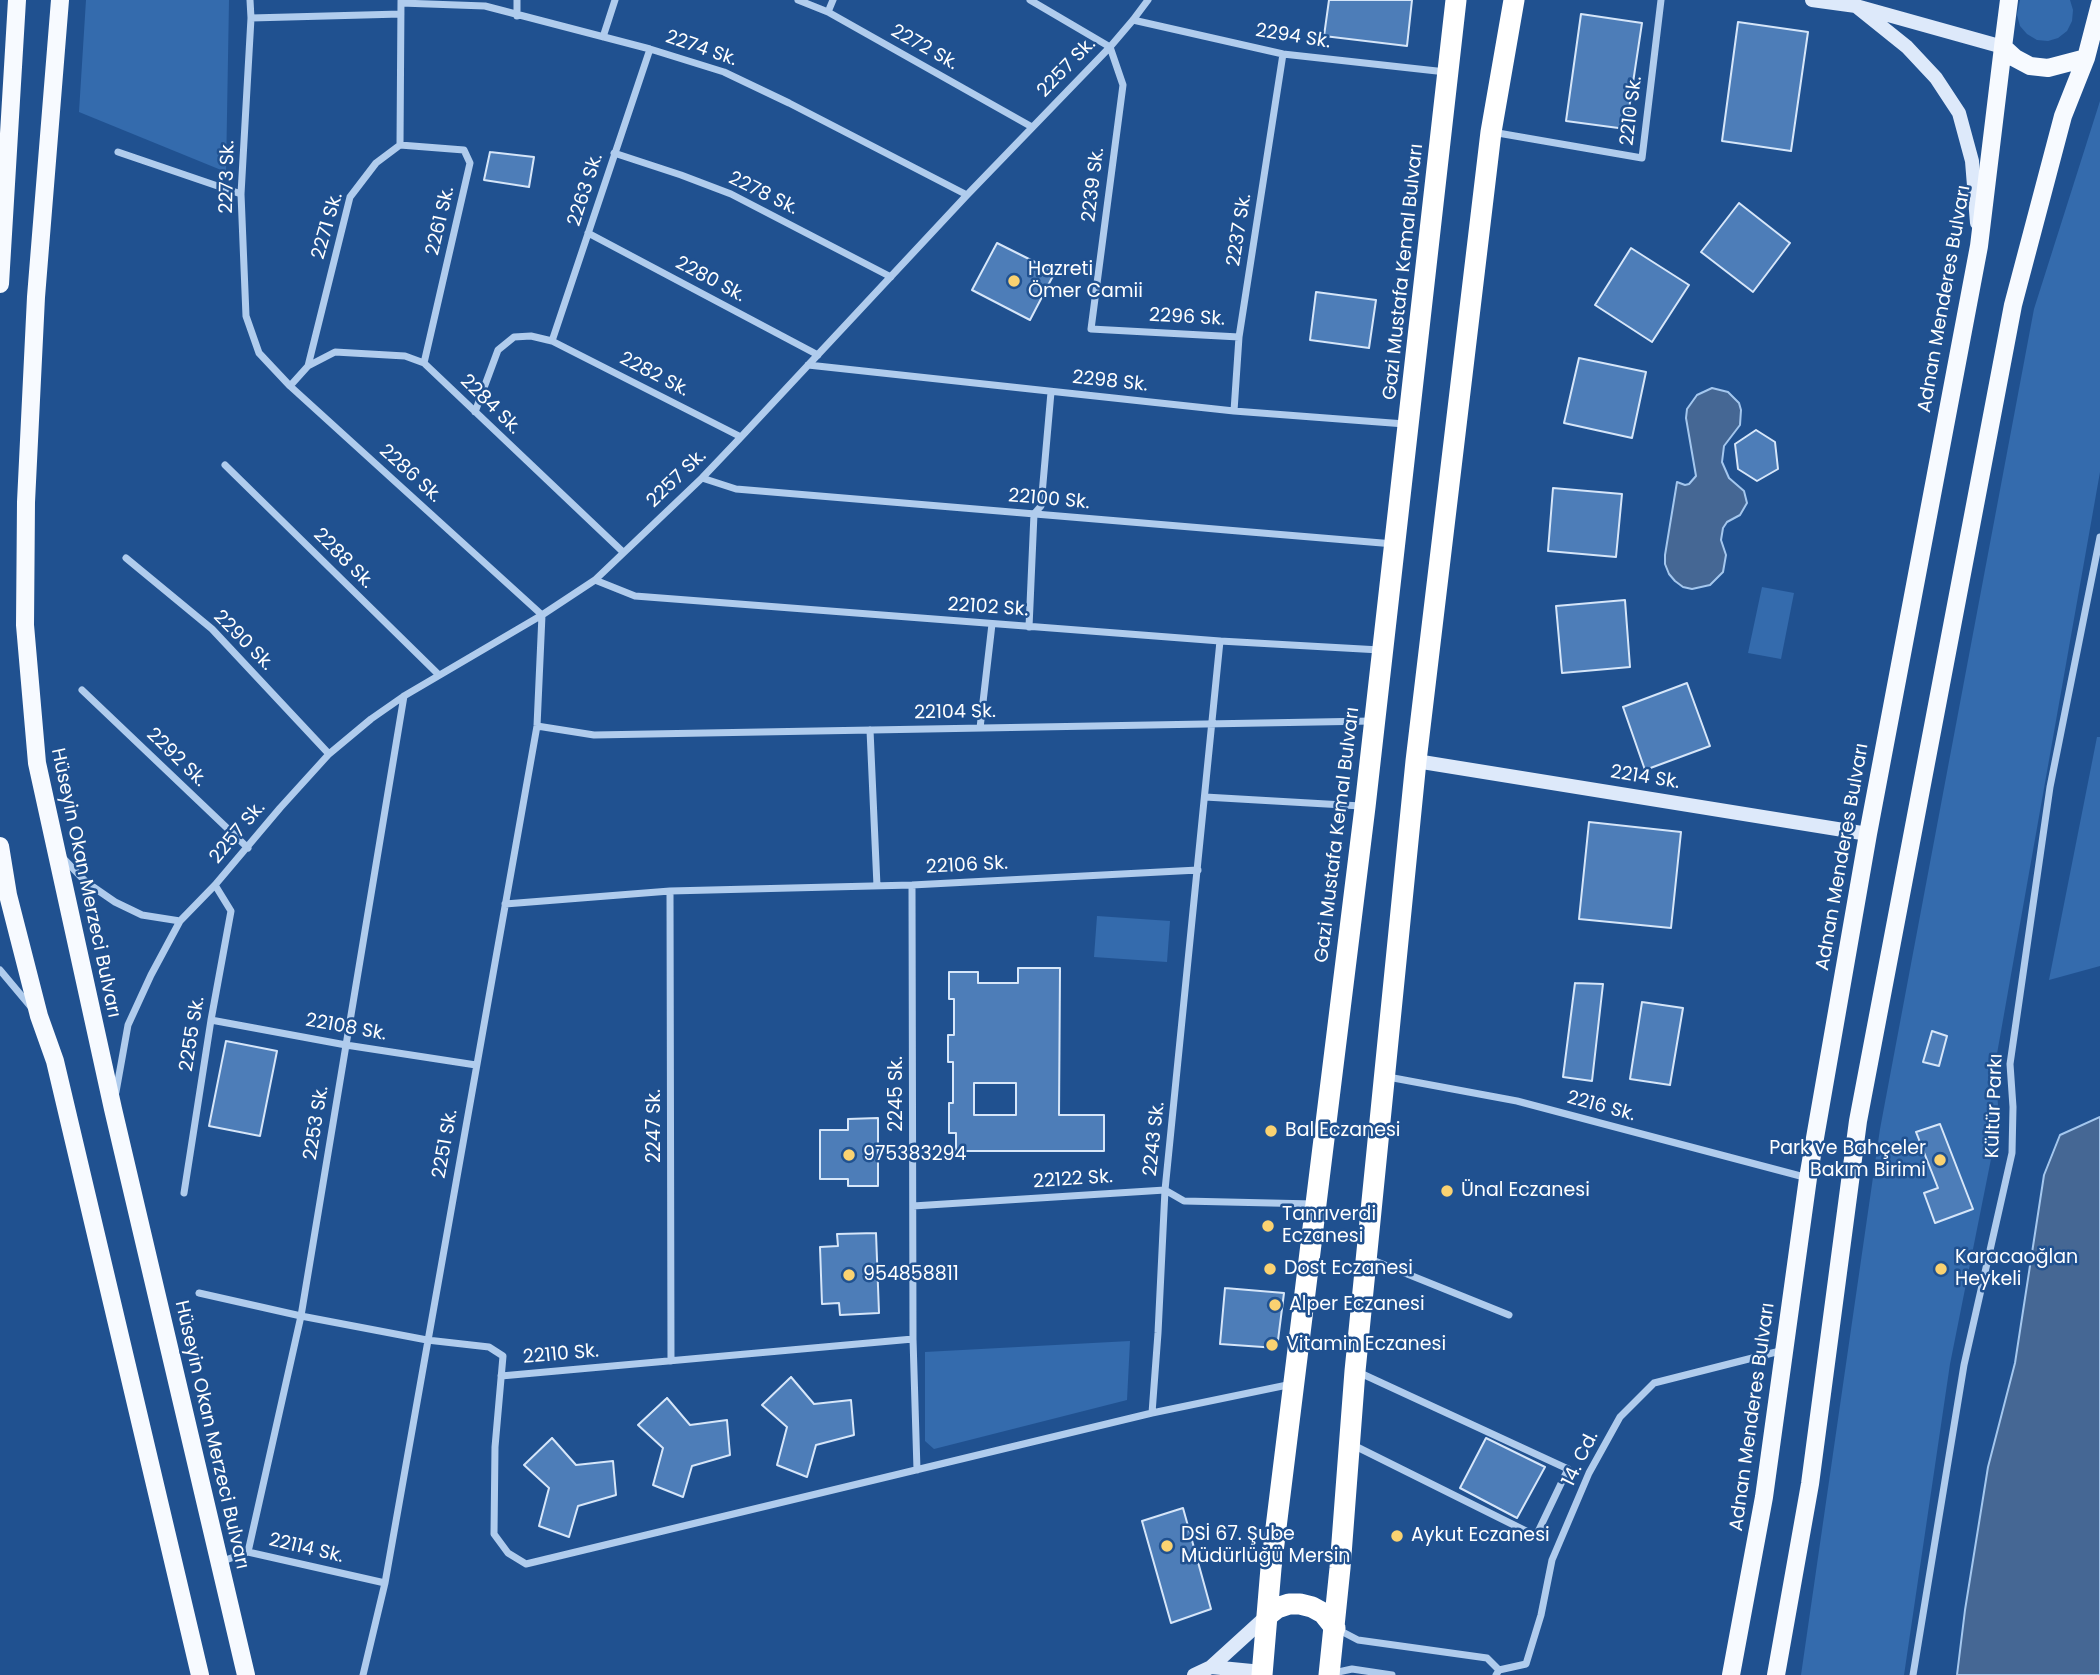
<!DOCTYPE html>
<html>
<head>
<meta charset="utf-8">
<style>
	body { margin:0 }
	canvas { display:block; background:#205190 }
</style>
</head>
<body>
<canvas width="2100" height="1675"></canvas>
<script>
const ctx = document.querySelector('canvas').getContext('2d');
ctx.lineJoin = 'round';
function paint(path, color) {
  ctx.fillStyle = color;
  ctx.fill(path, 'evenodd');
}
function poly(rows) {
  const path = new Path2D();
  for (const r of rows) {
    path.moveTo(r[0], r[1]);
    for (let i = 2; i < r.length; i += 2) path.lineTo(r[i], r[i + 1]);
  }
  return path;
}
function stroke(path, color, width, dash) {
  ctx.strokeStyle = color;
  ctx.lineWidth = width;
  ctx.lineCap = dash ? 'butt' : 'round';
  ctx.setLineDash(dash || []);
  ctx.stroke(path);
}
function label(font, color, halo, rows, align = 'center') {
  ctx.font = font + ' Poppins,sans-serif';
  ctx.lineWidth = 5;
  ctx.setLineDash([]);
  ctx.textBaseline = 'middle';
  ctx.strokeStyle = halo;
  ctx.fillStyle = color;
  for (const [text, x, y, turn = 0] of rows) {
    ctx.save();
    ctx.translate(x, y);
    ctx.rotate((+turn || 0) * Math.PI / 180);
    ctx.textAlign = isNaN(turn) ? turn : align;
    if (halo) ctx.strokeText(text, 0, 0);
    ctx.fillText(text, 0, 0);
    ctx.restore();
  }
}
paint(poly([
	[86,0,229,0,226,172,79,112],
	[2020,0,2070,0,2073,10,2072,21,2067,31,2058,38,2048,41,2037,40,2027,34,2020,26,2017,15],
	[2100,101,2100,472,1995,1065,1998,1105,1994,1144,1950,1364,1904,1675,1801,1675,1880,1129,2034,309],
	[1762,587,1794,593,1781,659,1748,653],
	[2097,737,2100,737,2100,966,2049,980],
	[1097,916,1170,921,1167,962,1094,957],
	[1130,1341,1127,1400,934,1449,925,1441,925,1352]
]), '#346bad');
const water = poly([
	[1712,388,1728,392,1739,403,1741,410,1740,425,1724,446,1722,462,1729,478,1744,491,1747,503,1740,515,1727,522,1723,528,1721,540,1726,555,1723,572,1710,585,1692,589,1683,587,1675,581,1669,574,1665,564,1665,555,1677,482,1685,485,1689,484,1696,476,1686,418,1687,409,1697,395,1712,388],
	[2100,1117,2100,1675,1957,1675,1965,1610,1988,1467,2015,1363,2044,1175,2060,1135,2100,1117]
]);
paint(water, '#456794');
stroke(water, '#a4c7ee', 2);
const building = poly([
	[1329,0,1412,0,1407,46,1324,36,1329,0],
	[1581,14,1642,23,1626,129,1566,121,1581,14],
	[1738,22,1808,32,1791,151,1722,141,1738,22],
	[490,152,534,157,529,187,484,180,490,152],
	[1739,203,1790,243,1753,292,1701,252,1739,203],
	[997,243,1055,272,1030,320,972,290,997,243],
	[1631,248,1689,285,1652,342,1595,305,1631,248],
	[1316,292,1376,300,1369,348,1310,340,1316,292],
	[1579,358,1646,372,1632,438,1564,423,1579,358],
	[1756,430,1775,442,1778,469,1757,481,1738,469,1735,444,1756,430],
	[1553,488,1622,494,1616,557,1548,551,1553,488],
	[1625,600,1630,667,1562,673,1556,606,1625,600],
	[1687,683,1710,746,1645,770,1623,707,1687,683],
	[1589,822,1681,832,1671,928,1579,919,1589,822],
	[1018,968,1060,968,1059,1115,1104,1115,1104,1151,956,1151,956,1133,949,1133,949,1103,953,1103,953,1062,948,1062,948,1035,954,1035,954,999,949,999,949,972,978,972,978,983,1018,983,1018,968],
	[974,1083,1016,1083,1016,1115,974,1115,974,1083],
	[1575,983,1603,984,1592,1081,1563,1077,1575,983],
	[1642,1002,1683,1008,1670,1085,1630,1079,1642,1002],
	[1932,1031,1947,1036,1939,1066,1923,1062,1932,1031],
	[226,1041,277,1051,260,1136,209,1126,226,1041],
	[878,1118,878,1186,848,1186,848,1179,820,1179,820,1130,848,1130,848,1119,878,1118],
	[1940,1124,1973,1209,1935,1223,1924,1193,1938,1188,1916,1132,1940,1124],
	[876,1233,879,1313,840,1315,839,1303,822,1304,820,1247,838,1246,837,1234,876,1233],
	[1225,1288,1284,1293,1277,1348,1220,1344,1225,1288],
	[791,1377,814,1404,851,1400,854,1435,816,1445,807,1477,777,1465,787,1427,762,1405,791,1377],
	[667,1398,690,1425,727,1420,730,1455,692,1466,683,1497,653,1485,663,1448,638,1425,667,1398],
	[552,1438,576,1465,613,1461,616,1495,578,1506,569,1537,539,1526,549,1488,524,1465,552,1438],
	[1486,1438,1545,1467,1517,1518,1460,1488,1486,1438],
	[1183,1508,1211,1609,1171,1623,1142,1521,1183,1508]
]);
paint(building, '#4d7db8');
stroke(building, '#d6e6f9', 2);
stroke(poly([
	[250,0,251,18,241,194,246,316,259,353,290,386,542,615],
	[517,0,517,16],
	[798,0,828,12,1032,127],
	[1030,0,1110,47,1123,85,1091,329,1239,337],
	[401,3,485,6,650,49,724,72,789,103,967,195],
	[828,12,833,0],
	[251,18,401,14],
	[1133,20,1283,54,1446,72],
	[603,37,615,0],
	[1492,132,1642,158,1661,0],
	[400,145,464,150,470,163,424,363],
	[118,152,241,194],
	[614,153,681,175,731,194,891,277],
	[588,233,818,355],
	[552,341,650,49],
	[808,365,1234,411,1405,424],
	[308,366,335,352,405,356,424,363,623,552],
	[290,386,308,366,350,197,376,163,400,145,401,1],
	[1234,411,1239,337,1283,54],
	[475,412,498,350,514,337,531,336,552,341,741,437],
	[225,465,439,675],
	[702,478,736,489,1394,544],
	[126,558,212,629,329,754],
	[595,580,635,596,1220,641,1380,650],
	[1029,627,1034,514,1041,506,1051,392],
	[82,690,248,848],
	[537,726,594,735,1372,721],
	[980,728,992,624],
	[870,730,877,886],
	[1205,797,1361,806],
	[61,856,86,882,115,902,142,915,180,921],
	[912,885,913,1339,917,1470],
	[670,891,671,1361],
	[505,904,670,891,912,885,1198,870],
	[0,970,31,1007],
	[211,1020,346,1045,476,1065],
	[1388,1077,1517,1101,1808,1178],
	[116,1092,128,1025,151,975,180,921,215,885,280,808,329,754,371,719,404,696,542,615,595,580,702,478,741,437,967,195,1110,47,1133,20,1148,0],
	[184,1193,211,1020,231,911,215,885],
	[913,1206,1165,1190,1184,1201,1314,1204],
	[1370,1259,1509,1315],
	[199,1293,301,1316,427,1340,489,1347,503,1356,495,1447,494,1534,508,1553,526,1564,1152,1413,1292,1384],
	[501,1376,913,1339],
	[1152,1413,1158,1333,1165,1190,1220,641],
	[1353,1445,1536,1536,1568,1469,1358,1372],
	[248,1552,301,1316,404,696],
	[220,1562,248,1552,385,1583],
	[1337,1629,1358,1640,1487,1658,1499,1670],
	[1334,1673,1352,1669,1392,1675],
	[363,1675,385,1583,537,726,542,615],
	[1496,1675,1499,1670,1526,1664,1541,1615,1552,1560,1589,1473,1620,1417,1654,1383,1784,1350],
	[1913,1675,1964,1365,2012,1153,2013,1107,2010,1064,2050,787,2100,537]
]), '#b0cced', 7);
stroke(poly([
	[1812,0,1856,6,2003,47],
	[1856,6,1907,47,1936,78,1959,113,1972,161,1977,223],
	[1416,761,1868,834],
	[1211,1667,1262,1672],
	[1194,1675,1211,1667,1267,1616]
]), '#dde9fa', 14);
stroke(poly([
	[60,0,36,297,26,502,25,625,37,763,113,1109,246,1675],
	[2009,0,2003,47,2015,58,2030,66,2048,68,2086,58],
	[0,284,17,0],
	[0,846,8,895,39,1016,55,1061,200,1675],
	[1731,1675,1764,1497,1808,1178,1868,834,1979,246,2003,47],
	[1776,1675,1810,1484,1858,1121,2013,305,2063,116,2086,58,2100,4]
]), '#f7faff', 18);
stroke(poly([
	[1267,1616,1277,1608,1289,1604,1300,1604,1312,1607,1323,1613,1335,1628],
	[1262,1675,1271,1568,1365,807,1456,0],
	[1329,1675,1340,1568,1355,1371,1416,761,1491,132,1514,0]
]), '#fff', 21);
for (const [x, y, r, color] of [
	[1014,281,7,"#fad271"],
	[1271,1131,7,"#fad271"],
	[849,1155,7,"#fad271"],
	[1940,1160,7,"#fad271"],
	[1447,1191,7,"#fad271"],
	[1268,1226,7,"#fad271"],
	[1270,1269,7,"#fad271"],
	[1941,1269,7,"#fad271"],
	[849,1275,7,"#fad271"],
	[1275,1305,7,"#fad271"],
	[1272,1345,7,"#fad271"],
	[1397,1536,7,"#fad271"],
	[1167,1546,7,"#fad271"]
]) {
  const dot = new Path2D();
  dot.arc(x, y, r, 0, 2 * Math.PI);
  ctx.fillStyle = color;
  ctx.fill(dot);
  stroke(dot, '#205190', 2.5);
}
label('19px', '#fff', '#205190', [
	["2294 Sk.",1293,37,9],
	["2272 Sk.",924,48,29],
	["2274 Sk.",701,49,19],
	["2257 Sk.",1067,68,-46],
	["2210 Sk.",1632,111,-83],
	["2273 Sk.",228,177,-89],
	["2239 Sk.",1094,185,-83],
	["2263 Sk.",586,190,-72],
	["2278 Sk.",763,194,26],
	["2261 Sk.",441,221,-77],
	["2271 Sk.",328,226,-74],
	["2237 Sk.",1240,230,-81],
	["Gazi Mustafa Kemal Bulvarı",1404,272,-84],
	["2280 Sk.",710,280,28],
	["Adnan Menderes Bulvarı",1945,299,-80],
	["2296 Sk.",1187,318,3],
	["2282 Sk.",654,375,27],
	["2298 Sk.",1110,382,6],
	["2284 Sk.",490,405,44],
	["2286 Sk.",410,474,42],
	["2257 Sk.",677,479,-44],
	["22100 Sk.",1049,500,5],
	["2288 Sk.",343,559,45],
	["22102 Sk.",988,608,4],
	["2290 Sk.",243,641,45],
	["22104 Sk.",955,713,-1],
	["2292 Sk.",176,758,44],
	["2214 Sk.",1645,778,9],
	["2257 Sk.",238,833,-50],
	["Gazi Mustafa Kemal Bulvarı",1338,835,-83],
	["Adnan Menderes Bulvarı",1843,857,-80],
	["22106 Sk.",967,866,-3],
	["Hüseyin Okan Merzeci Bulvarı",85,883,78],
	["22108 Sk.",346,1028,10],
	["2255 Sk.",193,1034,-81],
	["2245 Sk.",897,1094,-90],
	["Kültür Parkı",1995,1106,-88],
	["2216 Sk.",1601,1107,15],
	["2253 Sk.",317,1123,-81],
	["2247 Sk.",655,1126,-90],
	["2243 Sk.",1155,1139,-84],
	["2251 Sk.",446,1144,-80],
	["22122 Sk.",1073,1180,-4],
	["22110 Sk.",561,1355,-5],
	["Adnan Menderes Bulvarı",1753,1417,-82],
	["Hüseyin Okan Merzeci Bulvarı",211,1435,77],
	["14. Cd.",1581,1459,-64],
	["22114 Sk.",306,1549,13]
]);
label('19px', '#fff', '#205190', [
	["Hazreti",1028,270],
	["Ömer Camii",1028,292],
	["Bal Eczanesi",1285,1131],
	["Park ve Bahçeler",1926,1149,"right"],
	["Bakım Birimi",1926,1171,"right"],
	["975383294",863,1155],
	["Ünal Eczanesi",1461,1191],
	["Tanrıverdi",1282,1215],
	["Eczanesi",1282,1237],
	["Karacaoğlan",1955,1258],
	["Heykeli",1955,1280],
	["Dost Eczanesi",1284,1269],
	["954858811",863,1275],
	["Alper Eczanesi",1289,1305],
	["Vitamin Eczanesi",1286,1345],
	["DSİ 67. Şube",1181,1535],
	["Müdürlüğü Mersin",1181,1557],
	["Aykut Eczanesi",1411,1536]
], 'left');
</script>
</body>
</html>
